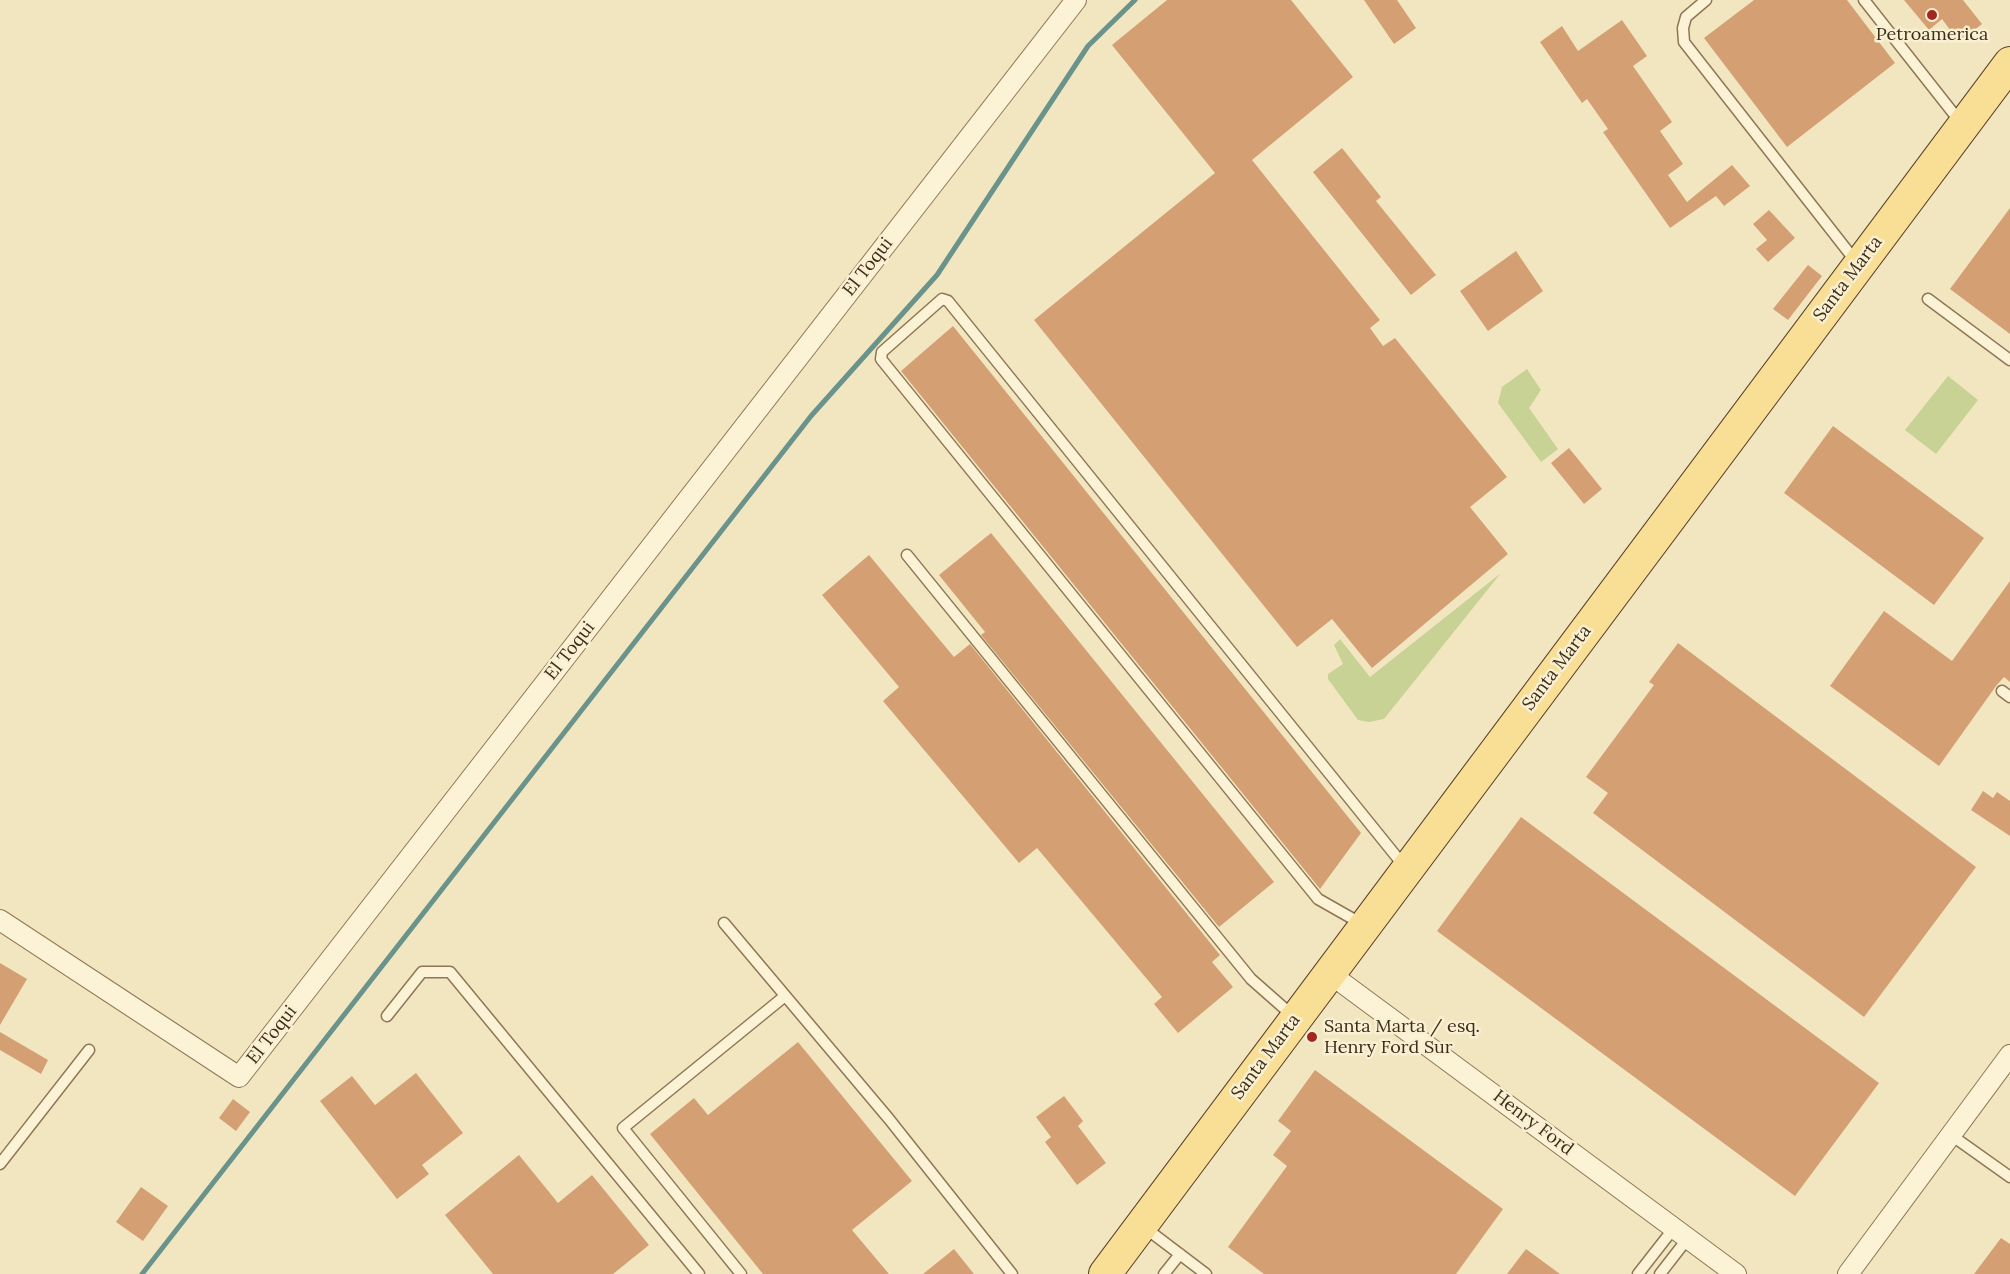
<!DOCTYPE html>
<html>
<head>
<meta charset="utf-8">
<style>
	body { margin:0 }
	canvas { display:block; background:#f2e6c1 }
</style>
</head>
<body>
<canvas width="2010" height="1274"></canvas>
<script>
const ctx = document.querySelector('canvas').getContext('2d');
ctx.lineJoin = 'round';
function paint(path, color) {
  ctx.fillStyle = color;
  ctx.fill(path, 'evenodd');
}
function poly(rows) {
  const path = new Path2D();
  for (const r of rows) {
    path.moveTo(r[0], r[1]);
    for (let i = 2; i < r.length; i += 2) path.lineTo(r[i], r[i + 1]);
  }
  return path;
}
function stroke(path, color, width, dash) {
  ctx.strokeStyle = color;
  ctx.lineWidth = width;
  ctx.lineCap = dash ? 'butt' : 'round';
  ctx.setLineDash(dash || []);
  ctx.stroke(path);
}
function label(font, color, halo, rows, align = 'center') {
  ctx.font = font + ' Lora,serif';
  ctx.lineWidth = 5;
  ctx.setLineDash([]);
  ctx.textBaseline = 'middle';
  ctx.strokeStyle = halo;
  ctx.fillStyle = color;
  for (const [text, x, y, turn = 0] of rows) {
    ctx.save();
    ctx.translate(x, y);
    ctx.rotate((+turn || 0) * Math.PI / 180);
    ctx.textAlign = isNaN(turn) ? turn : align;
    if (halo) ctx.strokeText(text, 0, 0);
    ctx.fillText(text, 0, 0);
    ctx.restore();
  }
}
paint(poly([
	[1527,369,1541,390,1529,408,1558,449,1541,462,1498,403,1502,387],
	[1948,376,1978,400,1936,454,1905,430],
	[1501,573,1384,719,1369,722,1358,720,1328,679,1328,674,1343,664,1334,645,1340,639,1370,677]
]), '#c7d294');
stroke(poly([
	[142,1274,811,416,937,275,1088,46,1135,0]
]), '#6a938b', 5);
paint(poly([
	[1167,0,1291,0,1353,77,1252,160,1380,320,1370,328,1383,346,1395,338,1507,477,1470,507,1508,554,1372,668,1332,619,1297,647,1034,320,1215,173,1112,45],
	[1364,0,1397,0,1416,28,1394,44],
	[1754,0,1847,0,1895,63,1787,147,1704,38],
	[1904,0,1963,0,1982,24,1959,42,1942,19,1929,30],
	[1622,20,1647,56,1633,66,1672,122,1660,131,1683,164,1668,175,1687,202,1732,165,1750,186,1724,206,1716,196,1670,228,1603,132,1608,129,1587,99,1582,103,1540,42,1562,26,1578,51],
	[1342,148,1381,197,1376,201,1436,275,1411,295,1313,172],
	[2010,208,2010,334,1950,289],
	[1769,210,1795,238,1768,262,1756,249,1767,240,1753,224],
	[1516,251,1543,291,1488,331,1460,291],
	[1808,265,1822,276,1788,320,1773,309],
	[953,326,1361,833,1320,889,901,371],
	[1833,426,1984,538,1934,605,1784,493],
	[1569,448,1602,489,1584,504,1551,463],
	[991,533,1274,882,1219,927,981,635,985,632,939,575],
	[869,555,954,657,970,644,1220,955,1212,962,1233,987,1178,1033,1154,1004,1162,997,1037,848,1019,863,883,701,899,687,822,595],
	[2010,581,2010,682,2004,677,1996,686,1939,766,1830,686,1884,611,1952,661],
	[1678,643,1976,867,1864,1017,1593,813,1608,793,1586,777,1654,685,1649,682],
	[1983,791,1993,798,1997,792,2010,801,2010,836,1971,810],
	[1521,817,1879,1083,1795,1196,1437,931],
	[0,963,27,979,0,1025],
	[0,1032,48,1060,41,1074,0,1050],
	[798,1042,912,1181,852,1230,889,1274,763,1274,650,1134,694,1098,708,1115],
	[1315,1070,1503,1209,1456,1274,1264,1274,1228,1247,1287,1166,1273,1155,1291,1131,1278,1121],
	[416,1073,463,1133,422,1165,429,1174,397,1199,320,1101,352,1076,375,1105],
	[1064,1096,1083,1121,1078,1126,1106,1163,1077,1185,1045,1142,1051,1137,1036,1117],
	[233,1099,250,1112,236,1131,219,1118],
	[519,1155,558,1203,592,1175,649,1245,613,1274,493,1274,445,1215],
	[141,1187,168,1206,143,1241,116,1222],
	[2001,1238,2010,1244,2010,1274,1974,1274],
	[954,1249,974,1274,923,1274],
	[1526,1249,1560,1274,1507,1274]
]), '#d4a073');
const service = poly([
	[1706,0,1686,17,1683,28,1684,42,1857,263],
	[1864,0,1961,123],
	[1928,299,2010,360],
	[907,555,1251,979,1293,1016],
	[2002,691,2010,697],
	[724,923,889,1119,1012,1274],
	[1362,924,1318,899,881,359,882,352,942,299,948,301,1404,866],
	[387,1016,422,972,450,972,699,1274],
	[1951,1135,2010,1177],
	[0,1164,89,1050],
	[1144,1227,1206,1274],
	[741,1274,623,1128,785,996],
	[1164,1274,1180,1254],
	[1638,1274,1674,1228],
	[1660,1274,1688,1238]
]);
const minor = poly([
	[0,920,239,1077,1076,0],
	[1329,973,1736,1274],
	[1848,1274,2010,1055]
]);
const primary = poly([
	[1105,1274,2010,63]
]);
stroke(service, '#8e7756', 13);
stroke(minor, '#8e7756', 22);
stroke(primary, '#5b442b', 34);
stroke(service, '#fcf2d5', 10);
stroke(minor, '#fcf2d5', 20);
stroke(primary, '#f9df95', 32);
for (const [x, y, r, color] of [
	[1932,15,6,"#a32620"],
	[1312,1037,6,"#a32620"]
]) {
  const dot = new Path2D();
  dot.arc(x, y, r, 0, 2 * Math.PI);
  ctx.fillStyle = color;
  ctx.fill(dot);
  stroke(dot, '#f9efd1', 2);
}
label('18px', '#3c2d1c', '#f9efd1', [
	["Petroamerica",1932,35],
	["Santa Marta / esq.",1324,1027,"left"],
	["Henry Ford Sur",1324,1048,"left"]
]);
label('18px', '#3c2d1c', '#f9efd1', [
	["El Toqui",868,267,-52],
	["Santa Marta",1848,279,-53],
	["El Toqui",570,651,-52],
	["Santa Marta",1557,668,-53],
	["El Toqui",272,1035,-52],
	["Santa Marta",1266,1057,-53],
	["Henry Ford",1533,1123,37]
]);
</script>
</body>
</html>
